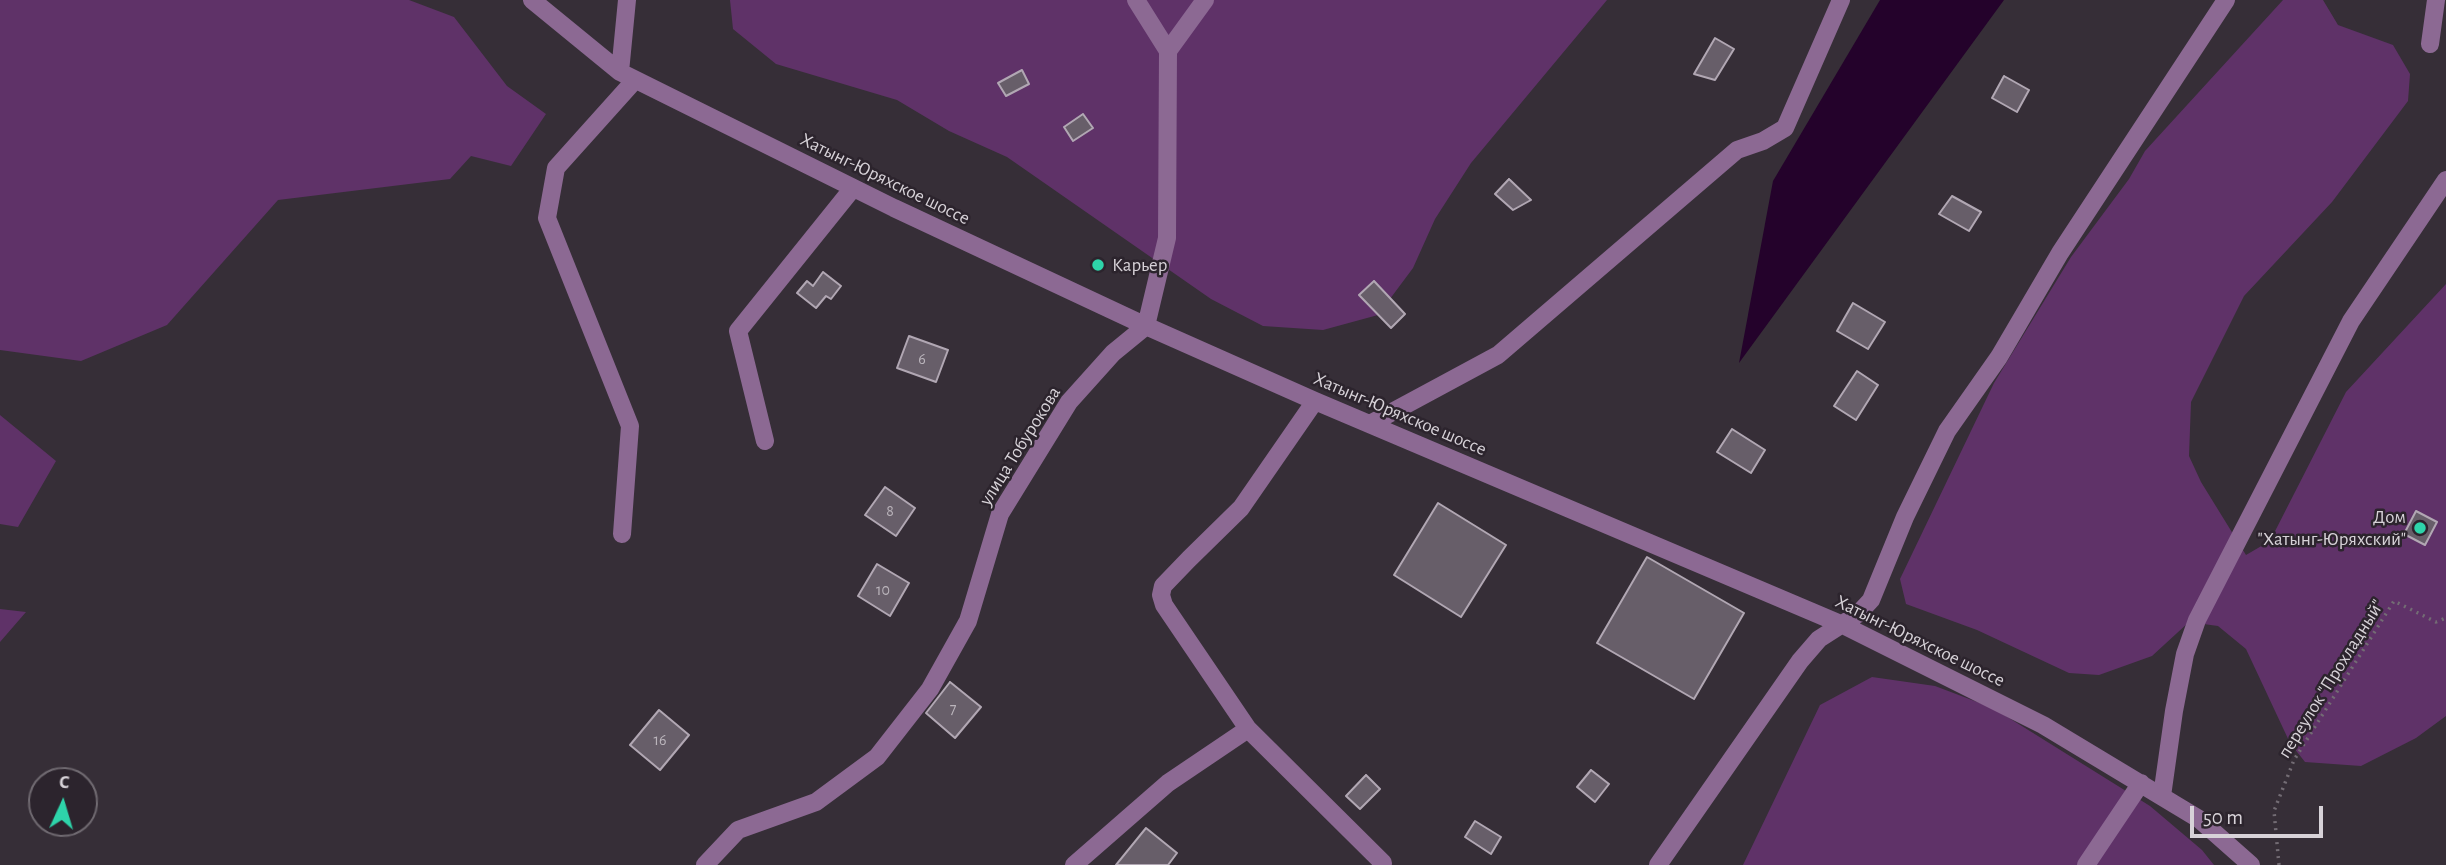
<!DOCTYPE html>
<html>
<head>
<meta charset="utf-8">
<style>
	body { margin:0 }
	#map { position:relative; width:2446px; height:865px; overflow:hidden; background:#362e37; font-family:"Alegreya Sans",sans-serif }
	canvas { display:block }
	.north { position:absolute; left:28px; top:767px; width:70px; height:70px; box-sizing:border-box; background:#2c242d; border:2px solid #706a71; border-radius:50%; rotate:4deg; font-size:19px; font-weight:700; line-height:28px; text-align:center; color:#d7d2d8 }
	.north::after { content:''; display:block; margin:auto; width:24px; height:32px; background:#2ed4aa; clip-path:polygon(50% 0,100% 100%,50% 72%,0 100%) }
	.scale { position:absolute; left:2190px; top:806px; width:133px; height:32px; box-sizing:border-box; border:4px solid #d7d2d8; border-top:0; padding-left:9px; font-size:21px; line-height:24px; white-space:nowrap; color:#d7d2d8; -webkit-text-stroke:5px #2c242d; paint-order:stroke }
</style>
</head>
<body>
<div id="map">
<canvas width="2446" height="865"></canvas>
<div class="north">С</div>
<div class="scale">50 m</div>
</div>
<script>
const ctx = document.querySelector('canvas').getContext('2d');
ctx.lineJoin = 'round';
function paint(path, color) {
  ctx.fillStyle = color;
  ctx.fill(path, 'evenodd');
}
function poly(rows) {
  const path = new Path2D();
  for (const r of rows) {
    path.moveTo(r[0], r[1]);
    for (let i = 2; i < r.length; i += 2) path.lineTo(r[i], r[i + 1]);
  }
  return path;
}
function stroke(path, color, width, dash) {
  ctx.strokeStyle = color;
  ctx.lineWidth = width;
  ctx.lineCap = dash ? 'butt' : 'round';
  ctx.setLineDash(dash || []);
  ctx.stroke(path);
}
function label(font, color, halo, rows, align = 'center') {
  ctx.font = font + ' "Alegreya Sans",sans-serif';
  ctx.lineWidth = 5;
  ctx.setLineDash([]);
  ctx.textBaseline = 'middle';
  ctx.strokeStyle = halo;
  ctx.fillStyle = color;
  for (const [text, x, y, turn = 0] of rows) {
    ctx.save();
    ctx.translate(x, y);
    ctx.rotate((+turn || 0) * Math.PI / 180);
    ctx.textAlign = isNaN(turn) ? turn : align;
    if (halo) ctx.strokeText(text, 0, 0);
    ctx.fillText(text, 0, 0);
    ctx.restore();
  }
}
paint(poly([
	[0,0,409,0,454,17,507,86,546,114,511,166,471,156,450,179,278,200,167,325,81,361,0,350],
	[730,0,1607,0,1471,163,1435,219,1413,268,1378,315,1323,330,1263,326,1211,299,1007,157,949,131,897,100,776,64,733,29],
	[2283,0,2323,0,2338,25,2393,45,2410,74,2408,101,2332,202,2244,296,2191,402,2189,456,2201,482,2246,555,2270,541,2346,392,2446,284,2446,716,2416,738,2361,766,2305,762,2290,743,2246,649,2218,626,2189,622,2152,656,2099,675,2069,673,1977,630,1906,604,1900,579,1994,383,2071,257,2129,179,2145,151],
	[0,415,56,461,18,527,0,524],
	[0,609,26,612,0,642],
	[1872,677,1935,686,1993,708,2150,806,2202,850,2214,865,1743,865,1820,705]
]), '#5f3268');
paint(poly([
	[1880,0,2004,0,1739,363,1773,181]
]), '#24022b');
const building = poly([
	[1715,38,1734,49,1715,80,1694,74,1715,38],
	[1022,70,1029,84,1006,96,998,83,1022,70],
	[2004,76,2029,90,2017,112,1992,98,2004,76],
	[1083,114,1093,128,1073,141,1064,127,1083,114],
	[1509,179,1531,200,1513,210,1495,194,1509,179],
	[1952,196,1981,212,1969,231,1939,214,1952,196],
	[823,272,841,286,831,299,826,296,816,308,797,293,807,281,813,286,823,272],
	[1374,281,1405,314,1391,328,1359,295,1374,281],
	[1853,303,1885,322,1868,349,1837,331,1853,303],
	[909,336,948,350,936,382,897,368,909,336],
	[1857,371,1878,385,1856,420,1834,406,1857,371],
	[1732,429,1765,450,1751,473,1717,452,1732,429],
	[885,487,915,508,896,536,865,515,885,487],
	[1438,503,1506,545,1461,617,1394,575,1438,503],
	[2416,511,2437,522,2425,545,2404,534,2416,511],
	[1647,557,1744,613,1694,699,1597,643,1647,557],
	[877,564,909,583,890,616,858,596,877,564],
	[950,682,981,707,955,738,926,713,950,682],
	[659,710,689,735,660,770,630,745,659,710],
	[1591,770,1609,784,1595,802,1577,787,1591,770],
	[1366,775,1380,789,1360,809,1346,796,1366,775],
	[1475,821,1501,837,1491,854,1465,837,1475,821],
	[1146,828,1177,853,1168,865,1116,865,1146,828]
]);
paint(building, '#675e69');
stroke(building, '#b1a7b3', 2);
stroke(poly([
	[2279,865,2274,811,2294,760,2394,601,2436,622,2446,618]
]), '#736c74', 3.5, [2, 5]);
stroke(poly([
	[532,0,620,72,894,208,1146,326,1315,401,1843,625,2043,725,2199,819,2251,865],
	[2430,44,2436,0],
	[1168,51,1205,0],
	[620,72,627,0],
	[1315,401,1241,508,1189,559,1163,586,1161,595,1164,605,1248,729,1383,863],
	[1370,424,1498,355,1737,150,1763,141,1785,128,1841,0],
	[765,441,738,331,853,188],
	[622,534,630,426,547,218,556,168,635,80],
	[2162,796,2174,711,2185,654,2197,620,2351,321,2446,180],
	[705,865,738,830,816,802,877,757,930,689,968,621,1000,514,1069,402,1113,353,1146,326,1167,238,1168,51,1136,0],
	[1074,865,1168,783,1248,729],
	[1658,865,1800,661,1819,639,1858,614,1871,600,1905,517,1947,431,1999,357,2060,253,2226,0],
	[2086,865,2141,783]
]), '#8c6993', 18);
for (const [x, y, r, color] of [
	[1098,265,7,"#2ed4aa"],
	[2420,528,7,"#2ed4aa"]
]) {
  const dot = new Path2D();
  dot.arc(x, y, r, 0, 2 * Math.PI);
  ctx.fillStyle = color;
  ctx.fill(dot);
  stroke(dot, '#2c242d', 2.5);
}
label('16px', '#bbb5bc', null, [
	["6",922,359],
	["8",890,511],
	["10",883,590],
	["7",953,709],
	["16",660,740]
]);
label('19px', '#d7d2d8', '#2c242d', [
	["Хатынг-Юряхское шоссе",885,179,26],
	["Хатынг-Юряхское шоссе",1400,414,23],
	["улица Тобурокова",1020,446,-58],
	["Хатынг-Юряхское шоссе",1920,641,26],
	["переулок \"Прохладный\"",2331,679,-58]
]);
label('19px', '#d7d2d8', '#2c242d', [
	["Карьер",1112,265],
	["Дом",2406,517,"right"],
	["\"Хатынг-Юряхский\"",2406,539,"right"]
], 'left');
</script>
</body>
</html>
